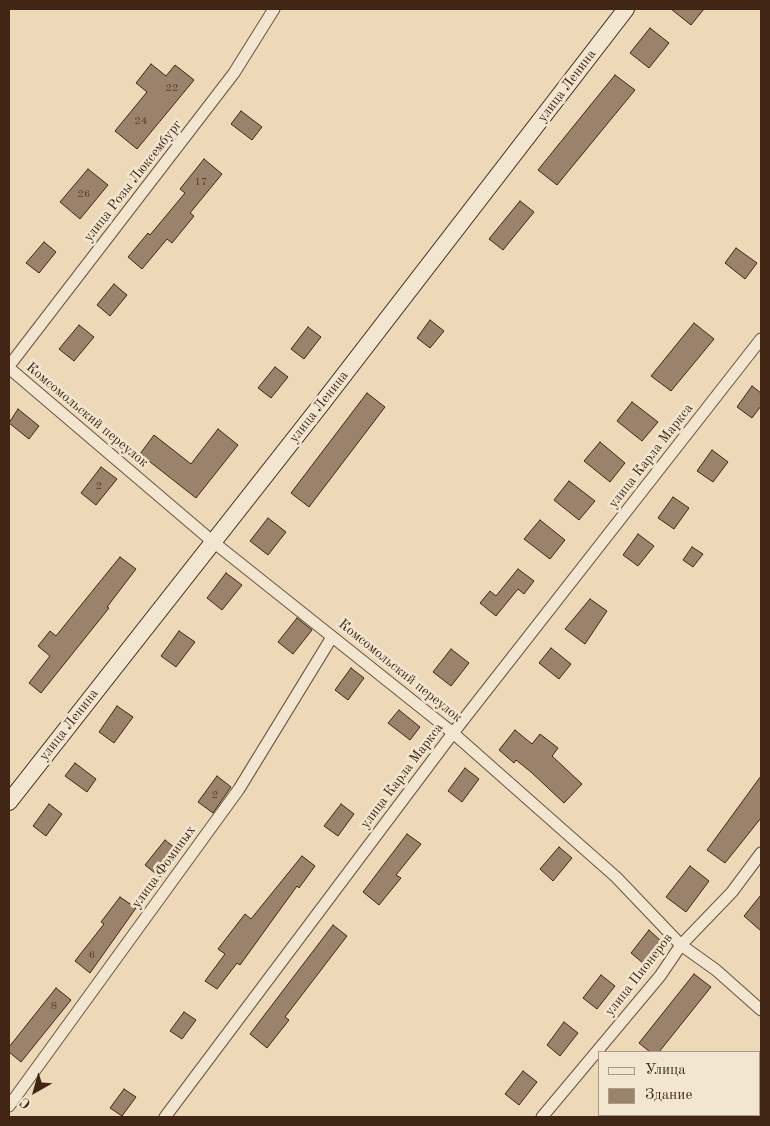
<!DOCTYPE html>
<html>
<head>
<meta charset="utf-8">
<style>
	body { margin:0 }
	#map { position:relative; width:770px; height:1126px; overflow:hidden; background:#edd8b8; font-family:"Old Standard TT",serif }
	canvas { display:block }
	.frame { position:absolute; inset:0; border:10px solid #412616; pointer-events:none }
	.legend { position:absolute; left:598px; top:1051px; width:162px; height:65px; box-sizing:border-box; background:#f3e6d1; border:1px solid #ac9986; margin:0; padding:6px 9px; list-style:none; font-size:15px; color:#412616 }
	.legend li { display:flex; align-items:center; gap:10px; height:25px }
	.legend b { width:25px; border:1px solid #ac9986 }
	.north { position:absolute; left:10px; top:1066px; width:50px; height:50px; -webkit-text-stroke:4px #f3e6d1; paint-order:stroke; rotate:218deg; font-size:14px; font-weight:700; line-height:20px; text-align:center; color:#412616 }
	.north::after { content:''; display:block; margin:auto; width:18px; height:22px; background:#412616; clip-path:polygon(50% 0,100% 100%,50% 72%,0 100%) }
</style>
</head>
<body>
<div id="map">
<canvas width="770" height="1126"></canvas>
<div class="frame"></div>
<ul class="legend">
<li><b style="height:6px;background:#f3e6d1"></b>Улица</li>
<li><b style="height:14px;background:#9a836a"></b>Здание</li>
</ul>
<div class="north">С</div>
</div>
<script>
const ctx = document.querySelector('canvas').getContext('2d');
ctx.lineJoin = 'round';
function paint(path, color) {
  ctx.fillStyle = color;
  ctx.fill(path, 'evenodd');
}
function poly(rows) {
  const path = new Path2D();
  for (const r of rows) {
    path.moveTo(r[0], r[1]);
    for (let i = 2; i < r.length; i += 2) path.lineTo(r[i], r[i + 1]);
  }
  return path;
}
function stroke(path, color, width, dash) {
  ctx.strokeStyle = color;
  ctx.lineWidth = width;
  ctx.lineCap = dash ? 'butt' : 'round';
  ctx.setLineDash(dash || []);
  ctx.stroke(path);
}
function label(font, color, halo, rows, align = 'center') {
  ctx.font = font + ' "Old Standard TT",serif';
  ctx.lineWidth = 5;
  ctx.setLineDash([]);
  ctx.textBaseline = 'middle';
  ctx.strokeStyle = halo;
  ctx.fillStyle = color;
  for (const [text, x, y, turn = 0] of rows) {
    ctx.save();
    ctx.translate(x, y);
    ctx.rotate((+turn || 0) * Math.PI / 180);
    ctx.textAlign = isNaN(turn) ? turn : align;
    if (halo) ctx.strokeText(text, 0, 0);
    ctx.fillText(text, 0, 0);
    ctx.restore();
  }
}
const building = poly([
	[671,9,704,9,691,25,671,9],
	[650,28,669,43,649,68,630,53,650,28],
	[151,64,166,76,175,65,194,80,137,149,115,131,147,92,136,83,151,64],
	[615,75,635,90,557,185,538,170,615,75],
	[241,111,262,127,252,140,231,124,241,111],
	[204,159,222,174,190,213,194,216,172,243,167,239,142,269,128,257,148,233,150,235,185,193,180,189,204,159],
	[88,169,108,185,80,219,60,202,88,169],
	[520,201,534,212,503,250,489,239,520,201],
	[44,242,56,252,39,273,26,263,44,242],
	[736,248,757,263,745,279,725,263,736,248],
	[114,284,127,295,110,316,97,305,114,284],
	[430,320,444,331,430,348,417,338,430,320],
	[694,323,714,339,671,391,651,376,694,323],
	[79,325,94,337,74,361,59,349,79,325],
	[308,327,321,337,304,359,291,349,308,327],
	[275,367,288,377,271,398,258,388,275,367],
	[752,386,761,393,761,406,752,418,737,407,752,386],
	[367,393,385,407,309,507,291,493,367,393],
	[632,402,658,422,642,441,617,421,632,402],
	[18,409,39,426,29,439,9,423,18,409],
	[218,429,238,445,196,498,140,454,154,435,191,464,218,429],
	[600,442,625,463,610,482,584,461,600,442],
	[712,450,728,462,713,482,697,471,712,450],
	[101,467,117,479,96,505,81,493,101,467],
	[569,481,595,501,579,520,554,500,569,481],
	[673,497,689,508,674,529,658,518,673,497],
	[268,518,286,532,268,555,250,541,268,518],
	[540,520,565,540,550,559,524,539,540,520],
	[638,534,654,546,638,566,623,555,638,534],
	[692,547,703,554,693,567,683,560,692,547],
	[120,557,136,569,107,607,109,608,41,693,29,683,50,656,38,646,50,631,56,636,120,557],
	[518,569,534,581,524,594,518,589,496,616,480,603,490,591,496,596,518,569],
	[226,573,242,585,222,610,207,598,226,573],
	[590,599,607,611,585,644,565,629,590,599],
	[297,618,312,630,293,654,278,642,297,618],
	[179,631,195,642,176,667,161,656,179,631],
	[551,648,571,664,559,679,539,663,551,648],
	[451,649,469,663,451,686,433,672,451,649],
	[351,668,364,678,348,700,335,690,351,668],
	[117,706,133,717,114,743,99,732,117,706],
	[399,710,420,727,410,740,388,723,399,710],
	[515,730,532,744,540,734,558,748,552,756,582,784,564,803,531,772,516,760,514,763,499,750,515,730],
	[75,763,96,779,87,792,65,776,75,763],
	[465,768,479,779,462,802,448,791,465,768],
	[217,776,231,787,213,813,198,802,217,776],
	[761,776,761,818,725,863,707,850,761,776],
	[49,804,62,814,46,836,33,826,49,804],
	[341,804,354,814,338,836,324,826,341,804],
	[407,834,421,844,396,875,401,878,379,905,363,892,407,834],
	[165,840,180,852,160,877,145,865,165,840],
	[559,847,572,858,553,881,540,869,559,847],
	[302,856,315,866,299,888,297,886,240,965,237,963,217,989,205,981,225,954,218,949,245,914,251,919,302,856],
	[690,866,709,881,686,912,666,897,690,866],
	[761,895,761,931,744,916,761,895],
	[120,897,136,908,90,973,75,961,104,924,101,922,120,897],
	[333,925,347,936,285,1017,289,1020,267,1048,250,1034,333,925],
	[649,930,662,942,644,964,631,953,649,930],
	[694,974,711,987,659,1052,650,1052,639,1043,694,974],
	[601,975,615,986,597,1009,583,998,601,975],
	[56,988,71,1000,21,1062,9,1052,9,1047,56,988],
	[184,1012,196,1020,182,1039,170,1031,184,1012],
	[564,1022,578,1033,560,1056,547,1045,564,1022],
	[523,1071,537,1082,519,1105,505,1094,523,1071],
	[124,1089,136,1097,122,1116,110,1108,124,1089]
]);
paint(building, '#9a836a');
stroke(building, '#412616', 1);
const minor = poly([
	[9,366,234,73,274,9],
	[9,368,212,541,453,733,616,877,681,945,716,970,761,1010],
	[9,1106,239,789,332,637],
	[165,1117,453,733,761,339],
	[542,1117,660,976,681,945,732,892,761,853]
]);
const secondary = poly([
	[9,802,320,406,626,9]
]);
stroke(minor, '#6c523e', 13);
stroke(secondary, '#412616', 18);
stroke(minor, '#f3e6d1', 11);
stroke(secondary, '#f3e6d1', 16);
label('11px', '#573d2b', null, [
	["22",172,88],
	["24",141,121],
	["17",201,182],
	["26",84,194],
	["2",99,486],
	["2",215,795],
	["6",92,955],
	["8",54,1006]
]);
label('14px', '#412616', '#f3e6d1', [
	["улица Ленина",567,86,-53],
	["улица Розы Люксембург",133,181,-52],
	["улица Ленина",319,407,-52],
	["Комсомольский переулок",87,415,40],
	["улица Карла Маркса",651,456,-52],
	["Комсомольский переулок",400,671,39],
	["улица Ленина",69,725,-52],
	["улица Карла Маркса",402,776,-53],
	["улица Фоминых",164,867,-54],
	["улица Пионеров",639,975,-52]
]);
</script>
</body>
</html>
